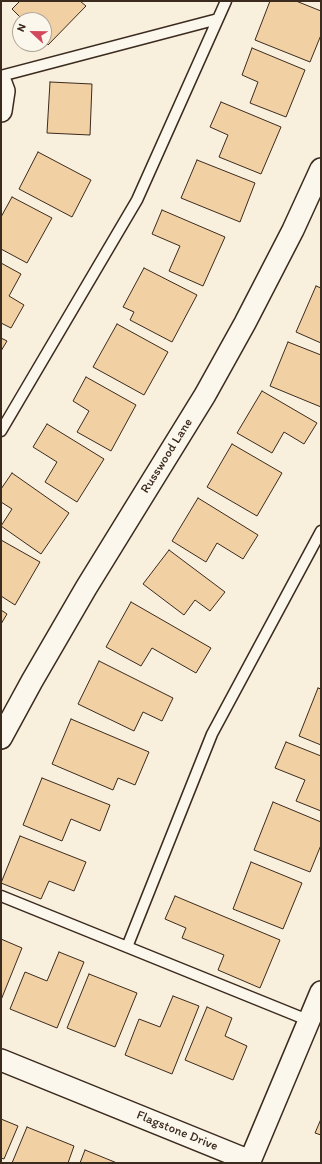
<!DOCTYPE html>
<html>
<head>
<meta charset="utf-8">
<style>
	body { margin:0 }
	#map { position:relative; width:322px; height:1164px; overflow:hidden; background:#f9efdd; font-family:Itim,sans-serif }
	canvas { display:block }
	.frame { position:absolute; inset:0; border:2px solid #3b2a1e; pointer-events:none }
	.north { position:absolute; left:12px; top:12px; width:40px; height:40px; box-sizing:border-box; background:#fbf7ec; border:1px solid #aea59a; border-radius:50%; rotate:292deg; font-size:11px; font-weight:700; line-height:16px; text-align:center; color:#3b2a1e }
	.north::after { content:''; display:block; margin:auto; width:14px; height:18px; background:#d1495b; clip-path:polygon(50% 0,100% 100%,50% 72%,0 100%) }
</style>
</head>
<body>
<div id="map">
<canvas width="322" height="1164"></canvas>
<div class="frame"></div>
<div class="north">N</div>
</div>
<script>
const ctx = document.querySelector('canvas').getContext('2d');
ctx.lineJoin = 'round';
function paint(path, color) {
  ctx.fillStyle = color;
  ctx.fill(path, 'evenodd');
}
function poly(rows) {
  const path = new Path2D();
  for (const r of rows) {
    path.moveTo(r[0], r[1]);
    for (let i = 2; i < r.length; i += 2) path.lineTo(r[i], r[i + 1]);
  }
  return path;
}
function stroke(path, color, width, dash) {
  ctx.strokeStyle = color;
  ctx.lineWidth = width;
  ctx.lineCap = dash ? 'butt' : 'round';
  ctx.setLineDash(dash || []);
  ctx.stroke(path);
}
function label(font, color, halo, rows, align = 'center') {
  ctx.font = font + ' Itim,sans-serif';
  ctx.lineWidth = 3.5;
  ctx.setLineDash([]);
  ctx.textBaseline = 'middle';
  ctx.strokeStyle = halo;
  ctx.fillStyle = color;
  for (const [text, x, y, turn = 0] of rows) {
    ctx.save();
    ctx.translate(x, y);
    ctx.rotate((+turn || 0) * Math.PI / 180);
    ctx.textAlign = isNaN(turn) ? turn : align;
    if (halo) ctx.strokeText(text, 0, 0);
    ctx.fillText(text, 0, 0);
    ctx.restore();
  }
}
const building = poly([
	[20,1,80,1,86,6,48,45,44,41,44,20,23,20,12,9,20,1],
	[270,1,296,1,321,11,321,35,310,62,255,40,270,1],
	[252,48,305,70,286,117,250,103,258,82,242,75,252,48],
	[50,82,92,84,90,135,47,133,50,82],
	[221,102,281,127,261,174,219,157,228,135,210,127,221,102],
	[38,152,91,180,72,217,19,189,38,152],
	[197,160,255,183,240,222,181,198,197,160],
	[12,197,52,218,27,263,1,249,1,217,12,197],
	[162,210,225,237,203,286,169,271,180,246,152,234,162,210],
	[1,263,21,274,9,296,24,305,11,328,1,323,1,263],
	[144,268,197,295,172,342,130,320,134,312,123,307,144,268],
	[316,286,321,288,321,343,296,332,316,286],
	[117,324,168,352,144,395,93,367,117,324],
	[1,338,7,341,1,351,1,338],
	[288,342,321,355,321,407,270,386,288,342],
	[86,377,136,405,111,451,77,432,89,411,73,401,86,377],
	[262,391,317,423,304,444,284,432,272,453,237,433,262,391],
	[47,424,104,459,77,502,45,482,57,462,33,447,47,424],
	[232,444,282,473,257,516,207,487,232,444],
	[12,473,69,513,41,554,1,526,12,509,1,502,1,489,12,473],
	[198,498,258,535,243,559,217,543,206,562,172,541,198,498],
	[1,540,40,562,15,605,1,596,1,540],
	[169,550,225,592,210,611,195,600,184,615,143,584,169,550],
	[131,602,211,648,196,673,152,648,141,666,106,647,131,602],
	[1,610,7,614,1,624,1,610],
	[99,661,173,698,162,721,143,712,134,731,78,704,99,661],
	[318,688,321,689,321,745,299,736,318,688],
	[71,719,149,752,135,785,118,778,113,790,52,764,71,719],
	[286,742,321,756,321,811,296,801,305,780,275,768,286,742],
	[42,778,110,805,100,831,71,819,62,841,23,825,42,778],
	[273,802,321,822,321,845,310,872,254,850,273,802],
	[20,836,86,862,74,891,49,881,41,899,1,883,20,836],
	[251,862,302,883,283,929,233,909,251,862],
	[175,896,280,940,260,988,218,970,224,955,182,938,186,928,165,919,175,896],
	[1,939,22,948,1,1000,1,939],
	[59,952,84,962,57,1028,10,1009,25,972,47,981,59,952],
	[89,974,137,993,115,1047,67,1028,89,974],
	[173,996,199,1006,172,1074,125,1055,139,1019,160,1027,173,996],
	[207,1007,232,1018,225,1036,247,1046,233,1080,185,1060,207,1007],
	[1,1119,18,1126,4,1159,1,1158,1,1119],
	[321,1119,321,1135,315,1133,321,1119],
	[27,1127,74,1146,68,1163,12,1163,27,1127],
	[85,1150,117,1163,80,1163,85,1150]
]);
paint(building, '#f1d1a3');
stroke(building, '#3b2a1e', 1);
const lane = poly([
	[1,76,218,19],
	[1,431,137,200,226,1],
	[1,896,310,1021],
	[127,947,212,734,321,531]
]);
const street = poly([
	[1,83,4,91,1,111],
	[1,738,32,681,86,588,205,395,245,323,293,230,321,169],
	[1,1060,250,1161,321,992]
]);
stroke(lane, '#3b2a1e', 13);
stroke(street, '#3b2a1e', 24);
stroke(lane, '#fbf7ec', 10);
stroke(street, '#fbf7ec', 21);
label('13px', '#3b2a1e', '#fbf7ec', [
	["Russwood Lane",167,456,-58],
	["Flagstone Drive",177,1131,22]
]);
</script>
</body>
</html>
